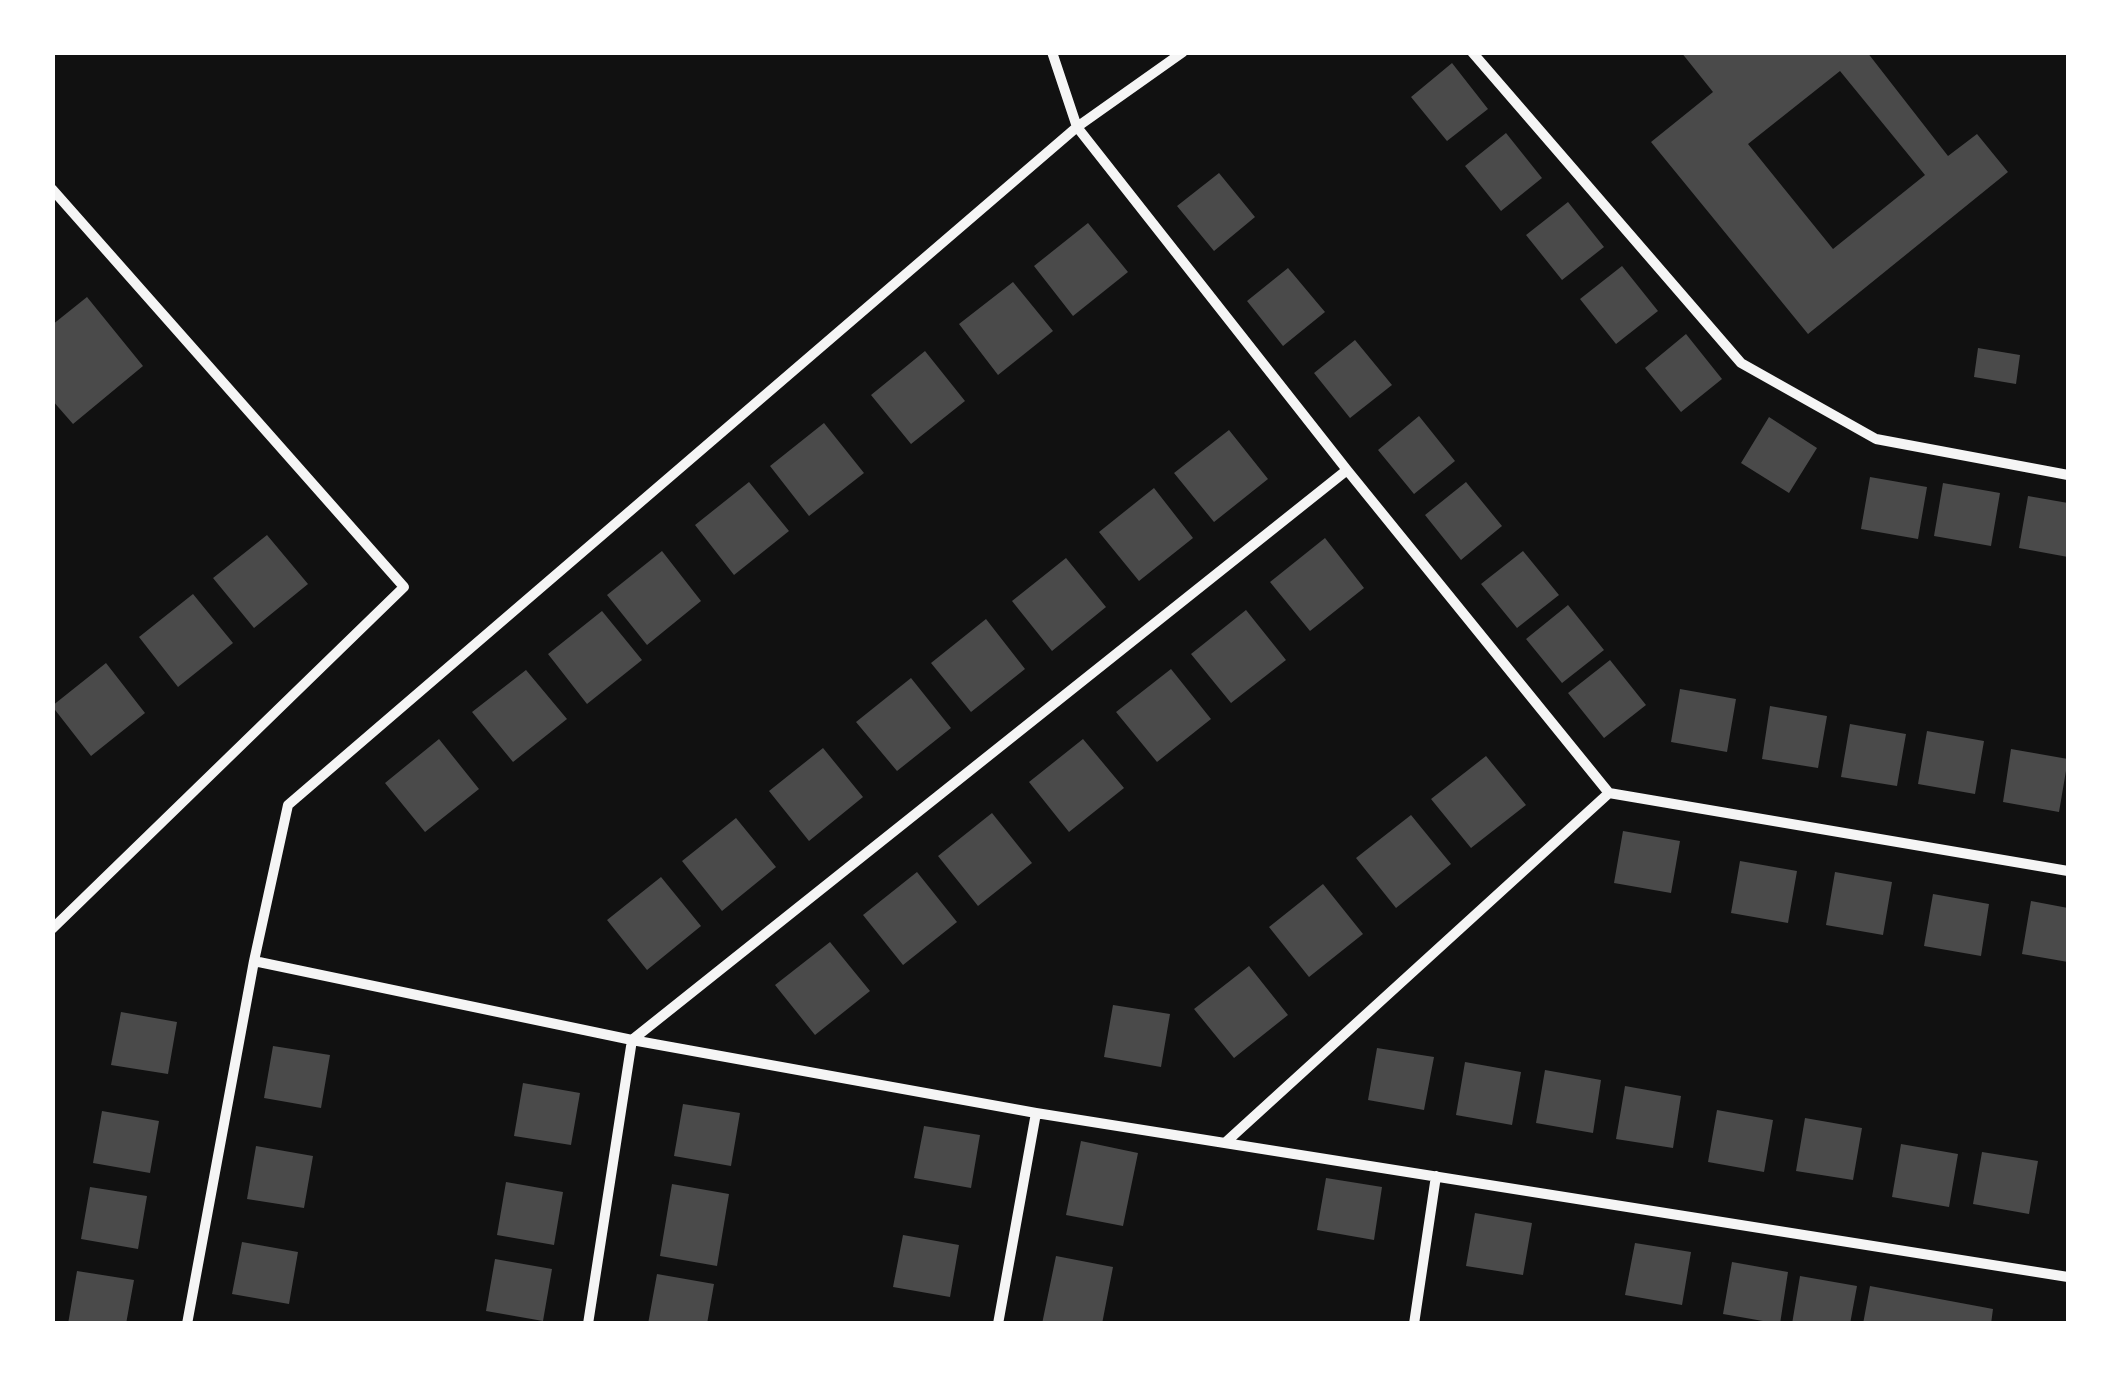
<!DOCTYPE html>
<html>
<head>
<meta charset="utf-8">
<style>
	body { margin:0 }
	#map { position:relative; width:2121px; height:1376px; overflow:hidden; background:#111; font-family:"Alegreya Sans",sans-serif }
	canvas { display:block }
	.frame { position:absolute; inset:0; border:55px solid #fff; pointer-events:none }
</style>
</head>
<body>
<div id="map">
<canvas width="2121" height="1376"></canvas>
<div class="frame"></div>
</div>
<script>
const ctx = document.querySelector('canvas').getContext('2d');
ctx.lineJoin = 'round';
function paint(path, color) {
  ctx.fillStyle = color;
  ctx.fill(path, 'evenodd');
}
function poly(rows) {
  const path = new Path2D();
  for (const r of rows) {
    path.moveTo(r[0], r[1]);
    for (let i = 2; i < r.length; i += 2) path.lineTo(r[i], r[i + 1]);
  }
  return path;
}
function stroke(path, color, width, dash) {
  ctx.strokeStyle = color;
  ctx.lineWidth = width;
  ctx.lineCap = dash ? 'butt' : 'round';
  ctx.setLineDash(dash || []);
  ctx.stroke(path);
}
paint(poly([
	[1681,52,1867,52,1948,156,1977,134,2008,172,1808,334,1651,142,1713,92],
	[1840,71,1925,175,1833,249,1748,144],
	[1452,63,1488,109,1447,141,1411,97],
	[1506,133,1542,178,1501,211,1465,166],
	[1219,173,1255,217,1214,251,1177,206],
	[1568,202,1604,247,1562,280,1526,235],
	[1088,223,1128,272,1073,316,1034,266],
	[1622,266,1658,311,1616,344,1580,299],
	[1288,268,1325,312,1283,346,1247,301],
	[1013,282,1053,331,998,375,959,324],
	[87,297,143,366,73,424,52,400,52,325],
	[1686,334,1722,379,1681,412,1645,368],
	[1355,340,1392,385,1350,418,1314,373],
	[1978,348,2020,355,2016,384,1974,377],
	[925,351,965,401,911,444,871,395],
	[1419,416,1455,461,1414,494,1378,450],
	[1769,417,1817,448,1789,493,1741,463],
	[824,423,864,473,809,516,770,466],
	[1229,430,1268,479,1214,522,1174,473],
	[1870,477,1927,487,1918,539,1861,529],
	[749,482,789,531,734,575,695,525],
	[1466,482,1502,526,1461,560,1425,515],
	[1943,483,2000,493,1991,546,1934,536],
	[1154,488,1193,538,1139,581,1099,532],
	[2028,496,2068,503,2068,557,2019,548],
	[267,535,308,584,254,628,213,578],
	[1325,538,1364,588,1310,631,1270,582],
	[662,551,701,601,647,645,607,595],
	[1523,551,1559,595,1517,628,1481,584],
	[1066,558,1106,607,1052,651,1012,601],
	[193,594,233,643,178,687,139,637],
	[1568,605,1604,650,1562,683,1526,639],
	[1246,610,1286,660,1231,703,1191,654],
	[602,611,642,660,587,704,548,654],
	[986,619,1025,669,971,712,931,663],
	[1610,660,1646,705,1604,738,1568,693],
	[106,663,145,713,91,756,52,706],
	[1171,669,1211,719,1157,762,1116,712],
	[526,670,567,719,513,762,472,712],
	[911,678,951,728,897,771,856,722],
	[1680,689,1736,699,1727,752,1671,742],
	[1770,706,1827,716,1818,768,1762,759],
	[1850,724,1906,734,1897,786,1841,777],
	[1927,731,1984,741,1975,794,1918,784],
	[439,739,479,789,425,832,385,783],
	[1083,739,1124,788,1069,832,1029,782],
	[823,748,863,797,809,841,769,791],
	[2011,749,2068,759,2059,812,2003,802],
	[1486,756,1526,805,1471,848,1431,799],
	[992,813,1032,863,978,906,938,856],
	[1411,815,1451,864,1396,908,1356,858],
	[736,818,776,867,722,911,682,861],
	[1623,831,1680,841,1671,893,1614,883],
	[1740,861,1797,871,1788,923,1731,913],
	[917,872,957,922,903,965,863,915],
	[1835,872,1892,882,1883,935,1826,925],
	[661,877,701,926,647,970,607,920],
	[1323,884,1363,934,1309,977,1269,927],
	[1933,894,1989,904,1981,956,1924,946],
	[2031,901,2068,908,2068,962,2022,954],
	[830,942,870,991,815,1035,775,985],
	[1249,966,1288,1015,1234,1058,1194,1009],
	[1113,1005,1170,1014,1161,1067,1104,1057],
	[121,1012,177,1022,168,1074,111,1065],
	[273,1046,330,1055,321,1108,264,1098],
	[1377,1048,1434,1057,1424,1110,1368,1100],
	[1465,1062,1521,1072,1512,1125,1456,1115],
	[1545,1070,1601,1080,1593,1133,1536,1123],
	[523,1083,580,1093,571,1145,514,1136],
	[1625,1086,1681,1096,1673,1148,1616,1139],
	[683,1104,740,1113,731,1166,674,1156],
	[1717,1110,1773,1120,1764,1172,1708,1162],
	[102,1111,159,1121,150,1173,93,1163],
	[1805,1118,1862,1128,1853,1180,1796,1171],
	[924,1126,980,1135,971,1188,914,1178],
	[1081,1141,1138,1153,1123,1226,1066,1215],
	[1901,1144,1958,1154,1949,1207,1892,1197],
	[256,1146,313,1156,304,1208,247,1199],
	[1982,1152,2038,1161,2029,1214,1973,1204],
	[1326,1178,1382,1187,1374,1240,1317,1230],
	[506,1182,563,1192,554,1245,497,1235],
	[672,1184,729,1194,717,1266,660,1256],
	[90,1187,147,1196,138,1249,81,1239],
	[1475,1213,1532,1223,1523,1275,1466,1266],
	[903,1235,959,1245,950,1297,893,1287],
	[242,1242,298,1252,289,1304,232,1294],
	[1635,1243,1691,1252,1682,1305,1625,1295],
	[1056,1256,1113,1267,1102,1324,1042,1324],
	[495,1259,552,1269,543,1321,486,1311],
	[1732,1262,1788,1272,1780,1324,1723,1314],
	[77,1271,134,1280,126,1324,68,1324],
	[657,1274,714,1284,707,1324,648,1324],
	[1800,1276,1857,1286,1850,1324,1792,1324],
	[1870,1286,1993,1309,1991,1324,1863,1324]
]), '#4a4a4a');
stroke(poly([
	[1052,52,1077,127,1347,470,1609,793,2068,871],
	[1472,52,1741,363,1876,439,2068,475],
	[52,189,404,587,52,929],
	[254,961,632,1040,1036,1113,2068,1277],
	[1226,1142,1609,793],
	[187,1324,254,961,288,805,1077,127,1183,52],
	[588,1324,632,1040,1347,470],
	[998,1324,1036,1113],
	[1414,1324,1436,1176]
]), '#f5f5f5', 10);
</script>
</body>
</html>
